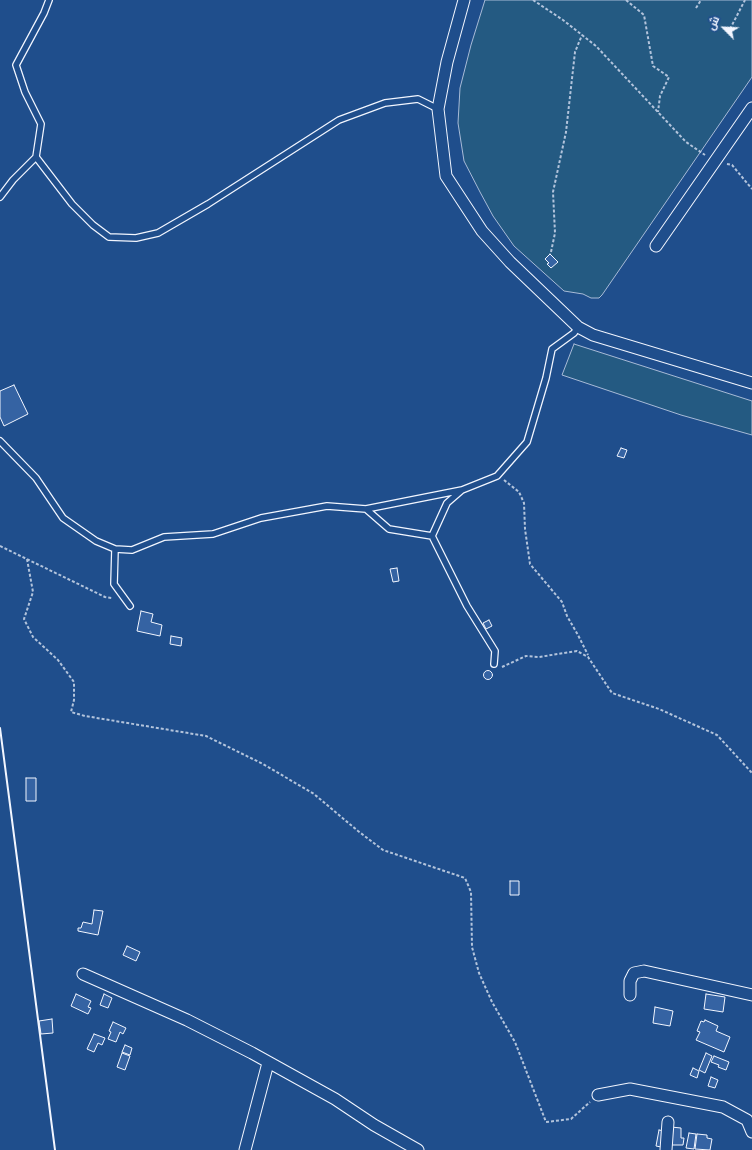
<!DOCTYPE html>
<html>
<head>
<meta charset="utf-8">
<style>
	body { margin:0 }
	#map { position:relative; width:752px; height:1150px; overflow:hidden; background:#1f4e8c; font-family:"Open Sans",Cairo,sans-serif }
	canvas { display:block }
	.north { position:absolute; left:704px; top:8px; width:40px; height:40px; -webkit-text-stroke:3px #1f4e8c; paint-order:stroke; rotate:294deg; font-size:11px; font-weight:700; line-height:16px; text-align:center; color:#f2f6ff }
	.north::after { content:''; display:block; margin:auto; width:14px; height:18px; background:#f2f6ff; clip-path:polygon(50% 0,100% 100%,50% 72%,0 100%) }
</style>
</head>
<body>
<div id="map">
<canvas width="752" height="1150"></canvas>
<div class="north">ش</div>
</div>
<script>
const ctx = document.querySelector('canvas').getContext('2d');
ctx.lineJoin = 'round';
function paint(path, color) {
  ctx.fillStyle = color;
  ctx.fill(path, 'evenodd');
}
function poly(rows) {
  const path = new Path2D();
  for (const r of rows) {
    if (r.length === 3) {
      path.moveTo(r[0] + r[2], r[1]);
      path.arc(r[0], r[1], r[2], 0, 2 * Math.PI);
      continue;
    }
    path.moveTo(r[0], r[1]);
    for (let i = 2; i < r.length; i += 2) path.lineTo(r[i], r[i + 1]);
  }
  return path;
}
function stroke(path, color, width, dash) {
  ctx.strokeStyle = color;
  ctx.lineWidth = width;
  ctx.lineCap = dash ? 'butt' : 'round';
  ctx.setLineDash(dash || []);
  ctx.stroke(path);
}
const green = poly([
	[485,0,752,0,752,77,602,295,599,298,591,298,583,294,564,291,514,246,493,216,480,192,464,161,458,123,460,88,471,45,485,0],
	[574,344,752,401,752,435,681,415,562,375,574,344]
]);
paint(green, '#245a82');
stroke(green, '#a8bbd7', 1);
const building = poly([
	[550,254,558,262,551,268,547,264,549,263,545,259,550,254],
	[14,385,28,414,4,426,0,417,0,391,14,385],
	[621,448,627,450,624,458,617,456,621,448],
	[397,568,399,581,393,582,390,569,397,568],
	[141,611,153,614,151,622,162,625,160,636,137,631,141,611],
	[489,620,492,626,486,629,483,623,489,620],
	[171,636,182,638,181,646,170,644,171,636],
	[488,675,4.5],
	[26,778,36,778,36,801,26,801,26,778],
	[510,881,519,881,519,895,510,895,510,881],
	[94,910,103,911,98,935,78,931,78,928,81,928,83,922,92,924,94,910],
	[127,946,140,952,136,961,123,955,127,946],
	[76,994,91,1001,88,1007,91,1008,88,1014,71,1006,76,994],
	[104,994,112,998,108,1008,100,1005,104,994],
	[706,994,725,997,723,1012,704,1009,706,994],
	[655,1007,673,1011,670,1026,653,1023,655,1007],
	[52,1019,53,1033,41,1034,39,1021,52,1019],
	[705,1020,718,1026,716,1031,730,1037,724,1052,696,1040,700,1032,697,1031,701,1021,704,1022,705,1020],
	[113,1022,126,1028,123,1034,120,1032,116,1042,108,1039,111,1032,109,1031,113,1022],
	[94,1034,105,1038,102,1045,98,1043,94,1052,87,1049,94,1034],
	[125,1045,132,1048,130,1055,122,1052,125,1045],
	[122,1053,130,1056,125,1070,117,1067,122,1053],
	[706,1053,712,1056,705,1073,699,1070,706,1053],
	[714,1056,729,1062,726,1070,718,1067,719,1065,711,1062,714,1056],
	[693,1068,699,1071,697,1078,690,1075,693,1068],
	[711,1077,718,1080,715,1088,708,1086,711,1077],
	[671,1127,681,1128,681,1138,684,1138,683,1145,670,1145,671,1127],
	[659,1130,664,1131,661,1147,656,1146,659,1130],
	[689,1133,696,1134,694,1149,686,1148,689,1133],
	[697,1134,707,1135,707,1138,712,1139,710,1150,695,1149,697,1134]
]);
paint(building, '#3563a3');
stroke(building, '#f2f6ff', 1);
const lane = poly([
	[36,157,72,204,93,225,109,237,136,238,158,233,208,204,339,120,385,103,418,99,438,109],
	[0,197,13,180,36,157,41,124,25,92,16,65,44,13,49,0],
	[0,441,36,478,63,518,96,541,115,549,132,550,164,537,213,534,261,518,327,506,366,509,389,529,432,536,467,606,495,651,494,664],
	[366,509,462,490],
	[432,536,447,503,462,490,497,476,527,442,546,378,552,349,574,333,578,327],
	[115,549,114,584,130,606]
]);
const street = poly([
	[464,0,447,62,438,109,446,176,482,231,510,262,578,327,593,335,752,383],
	[656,246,752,108],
	[83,974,187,1020,252,1053,335,1099,374,1125,418,1150],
	[630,995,630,981,634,973,644,971,752,995],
	[598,1095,630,1089,723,1107,747,1120,752,1132],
	[245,1150,268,1063],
	[666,1150,668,1122]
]);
stroke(lane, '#f2f6ff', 8);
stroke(street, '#f2f6ff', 13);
stroke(poly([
	[533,0,563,20,596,46,686,142,705,155],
	[626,0,644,15,653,66,669,77,660,96,658,112],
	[696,8,701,0],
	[730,29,745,0],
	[727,164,732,165,752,189],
	[551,252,555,233,553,192,566,132,575,52,582,35],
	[504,480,519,492,524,503,525,529,530,564,562,602,567,616,578,635,588,655],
	[0,546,105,597,112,598],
	[27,559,33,592,24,619,33,637,58,660,74,682,74,700,71,712,85,716,206,736,263,764,314,794,358,831,383,850,465,878,471,892,472,947,479,973,492,1002,515,1042,546,1122,571,1119,590,1102],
	[502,667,526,656,539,657,577,651,588,657,612,693,659,709,717,735,752,773]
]), '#b3c4dc', 2, [3, 2]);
stroke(lane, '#1f4e8c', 5.5);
stroke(street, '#1f4e8c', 11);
stroke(poly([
	[0,728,55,1150]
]), '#f2f6ff', 2);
</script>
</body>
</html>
